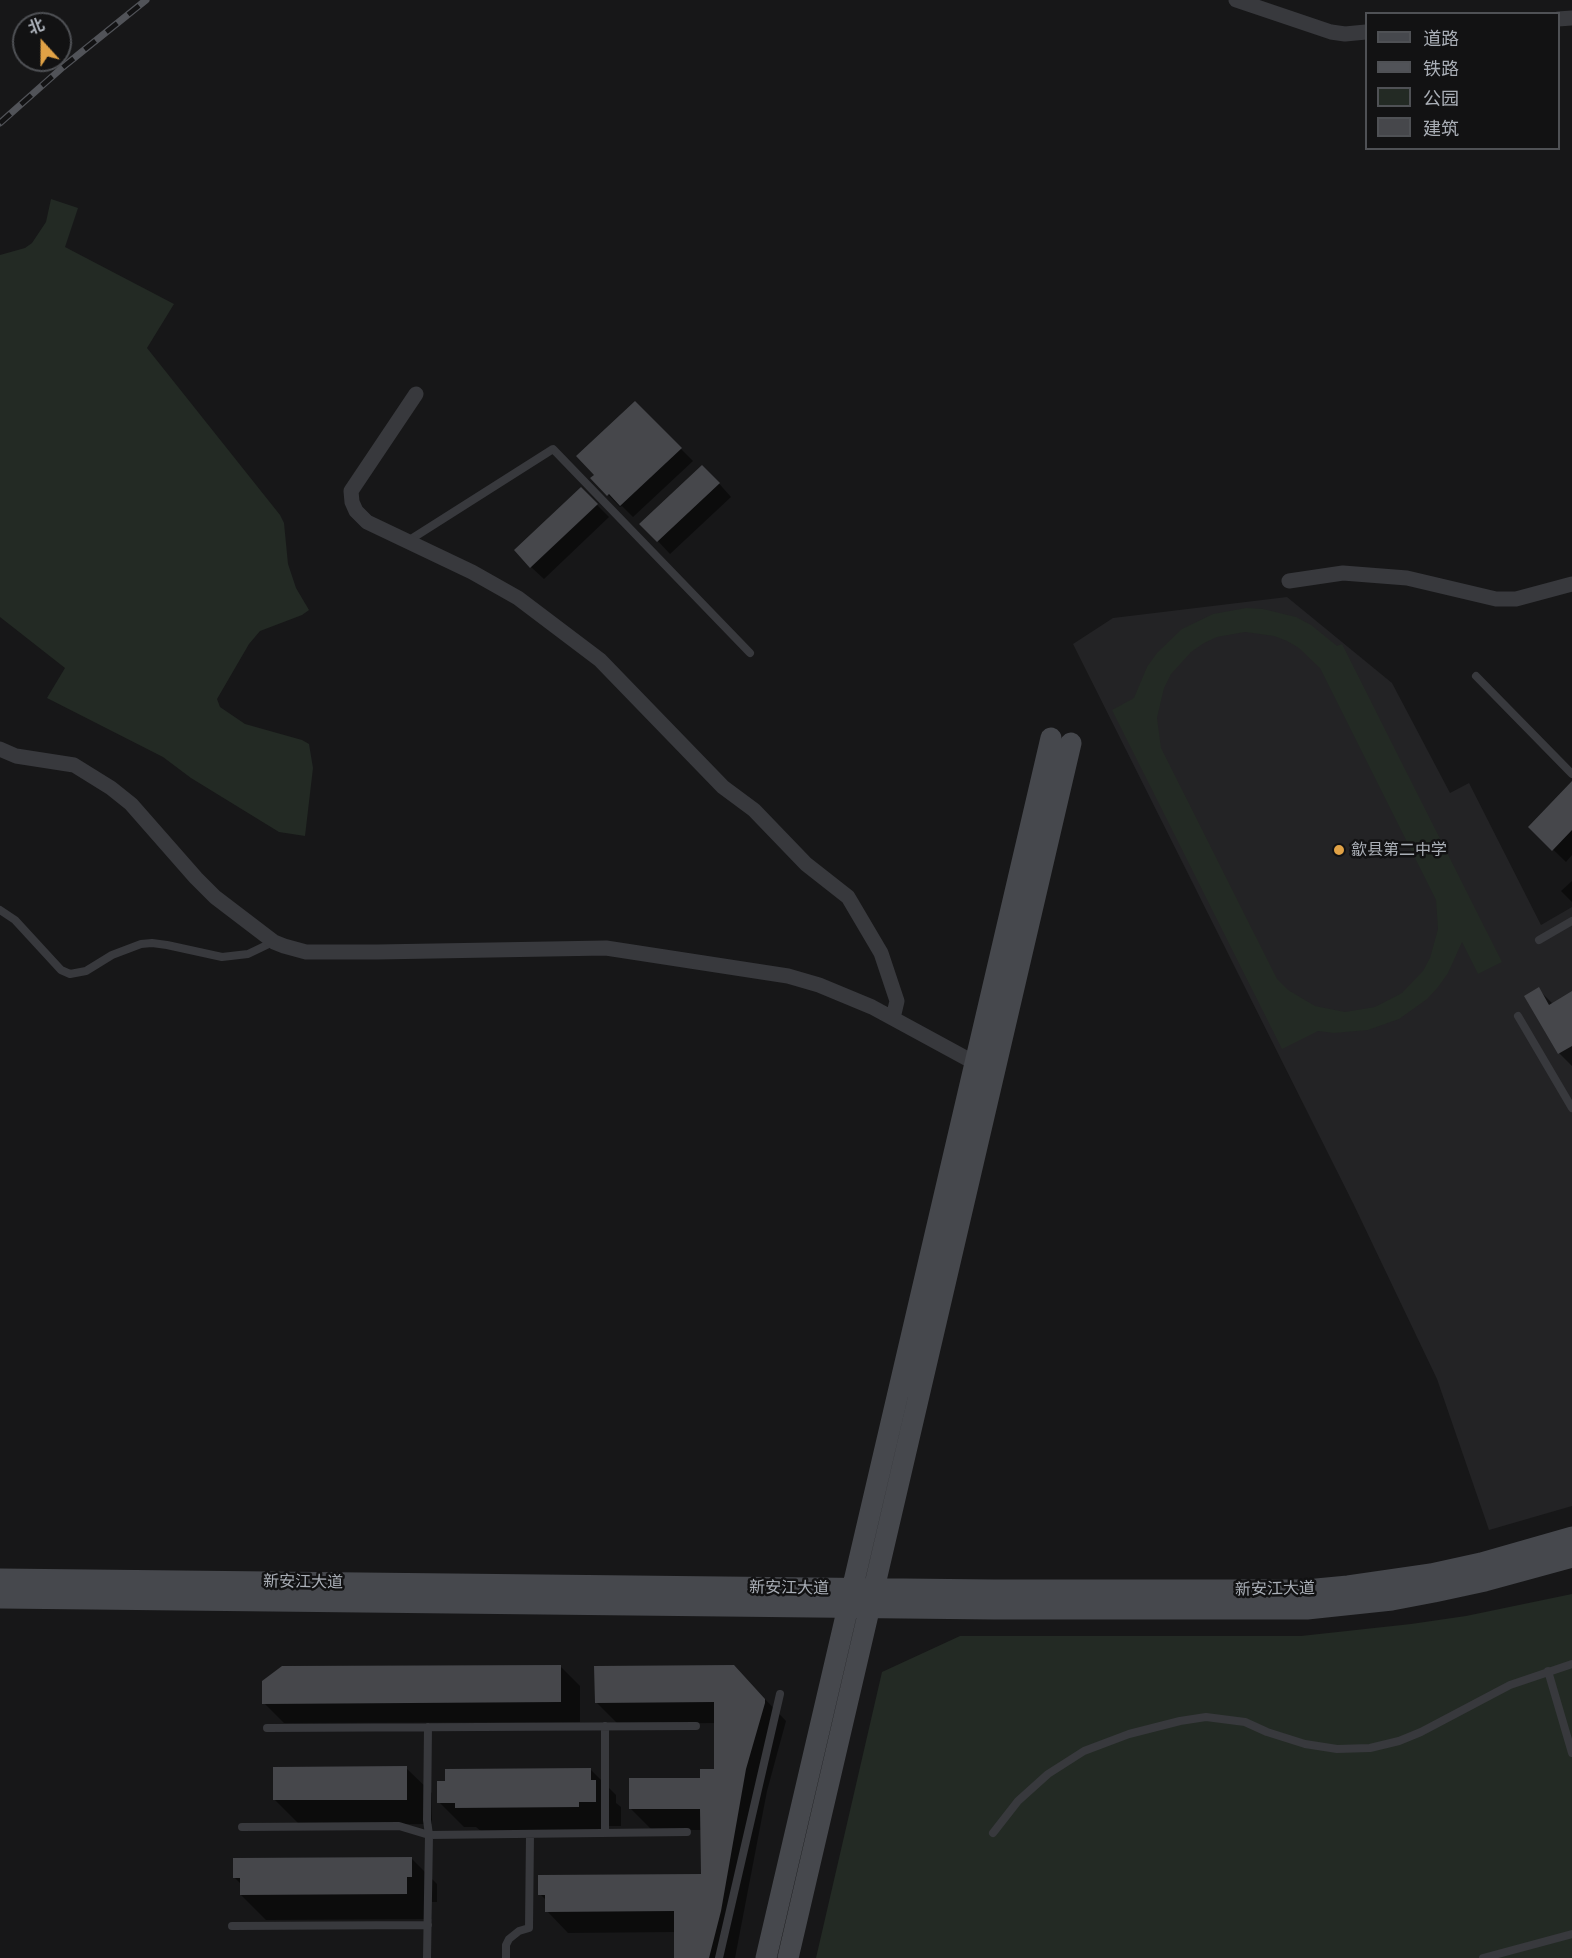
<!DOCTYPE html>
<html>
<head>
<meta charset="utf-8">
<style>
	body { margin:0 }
	#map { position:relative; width:1572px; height:1958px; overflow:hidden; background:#171718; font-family:"Public Sans","Noto Sans SC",sans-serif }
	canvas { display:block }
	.legend { position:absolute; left:1365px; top:12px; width:195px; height:138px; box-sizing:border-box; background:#121213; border:2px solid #4f5155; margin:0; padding:8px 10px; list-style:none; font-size:18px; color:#aaafb7 }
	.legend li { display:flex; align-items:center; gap:12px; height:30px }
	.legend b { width:30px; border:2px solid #4f5155 }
	.north { position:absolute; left:12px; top:12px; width:60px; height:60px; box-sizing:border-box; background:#121213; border:2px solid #4f5155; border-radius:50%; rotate:339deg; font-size:16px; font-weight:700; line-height:24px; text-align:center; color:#aaafb7 }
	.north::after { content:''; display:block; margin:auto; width:21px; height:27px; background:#e1a246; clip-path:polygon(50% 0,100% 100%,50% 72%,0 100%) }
</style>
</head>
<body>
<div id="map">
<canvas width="1572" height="1958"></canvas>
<ul class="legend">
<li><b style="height:8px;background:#46484d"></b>道路</li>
<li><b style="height:8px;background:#515358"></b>铁路</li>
<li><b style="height:16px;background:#232a24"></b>公园</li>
<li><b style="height:16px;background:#46474b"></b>建筑</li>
</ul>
<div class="north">北</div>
</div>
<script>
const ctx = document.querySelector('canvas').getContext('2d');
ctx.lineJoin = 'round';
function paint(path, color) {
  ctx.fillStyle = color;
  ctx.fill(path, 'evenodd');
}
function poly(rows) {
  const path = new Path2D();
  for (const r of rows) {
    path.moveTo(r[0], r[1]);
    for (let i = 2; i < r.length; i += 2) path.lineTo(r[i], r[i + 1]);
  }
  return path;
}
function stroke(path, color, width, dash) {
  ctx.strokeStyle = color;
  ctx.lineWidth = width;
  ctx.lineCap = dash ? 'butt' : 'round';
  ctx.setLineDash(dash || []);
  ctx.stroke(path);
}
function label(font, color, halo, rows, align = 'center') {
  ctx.font = font + ' "Public Sans","Noto Sans SC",sans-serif';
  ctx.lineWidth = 5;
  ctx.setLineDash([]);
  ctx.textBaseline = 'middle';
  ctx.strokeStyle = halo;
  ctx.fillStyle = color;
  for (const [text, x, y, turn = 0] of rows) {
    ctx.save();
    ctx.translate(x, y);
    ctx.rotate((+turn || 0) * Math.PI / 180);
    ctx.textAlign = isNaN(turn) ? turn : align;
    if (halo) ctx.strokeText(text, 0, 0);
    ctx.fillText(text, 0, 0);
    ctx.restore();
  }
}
paint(poly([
	[1287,597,1392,683,1450,793,1469,783,1541,925,1572,907,1572,1506,1489,1530,1437,1379,1353,1203,1073,644,1113,618]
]), '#232325');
paint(poly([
	[51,199,78,208,65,247,174,304,147,348,280,515,284,523,288,564,296,588,309,610,302,615,260,631,249,644,217,699,220,707,245,724,302,740,309,744,313,768,305,836,279,832,191,778,163,757,47,698,65,668,0,617,0,255,25,248,32,243,46,222],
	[1246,608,1263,609,1296,617,1311,625,1337,646,1342,644,1502,962,1478,974,1462,942,1448,973,1438,987,1427,999,1399,1019,1368,1030,1334,1033,1318,1031,1282,1049,1112,710,1134,698,1147,667,1157,653,1182,629,1213,614],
	[1245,632,1274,636,1287,641,1299,648,1320,668,1436,900,1438,929,1430,958,1423,971,1402,993,1375,1007,1345,1012,1315,1006,1288,990,1277,979,1161,748,1157,718,1164,688,1171,674,1191,652,1204,643,1217,637],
	[1572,1594,1572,1958,816,1958,882,1672,960,1636,1301,1636,1411,1624,1466,1616]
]), '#232a24');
paint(poly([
	[635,403,693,461,633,517,622,506,620,507,592,478,596,475],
	[715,479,731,497,670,554,642,524],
	[581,489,609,517,544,579,531,567],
	[1572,788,1572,855,1566,862,1530,827],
	[1572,881,1572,902,1561,891],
	[1538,989,1553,1004,1572,993,1572,1066,1559,1053],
	[560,1666,580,1686,580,1722,284,1723,264,1703],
	[734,1667,786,1721,767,1791,735,1958,676,1958,676,1932,568,1933,547,1911,547,1901,540,1894,702,1875,702,1830,652,1830,630,1808,702,1780,715,1770,715,1723,618,1724,596,1702],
	[406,1768,432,1793,432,1824,300,1825,275,1800],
	[591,1770,616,1795,616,1803,621,1807,621,1826,604,1826,604,1832,482,1832,476,1827,464,1827,439,1802],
	[412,1859,437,1884,437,1902,432,1902,432,1919,266,1920,241,1895,241,1884,234,1877]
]), '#0007');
paint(poly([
	[635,401,682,448,620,506,609,494,607,496,590,478,594,475,576,456],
	[702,465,720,483,657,542,639,524],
	[581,487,598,504,530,568,514,550],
	[1572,781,1572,830,1552,851,1528,827],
	[1539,987,1549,1005,1572,991,1572,1046,1558,1054,1524,996],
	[561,1665,561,1702,262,1704,262,1681,282,1666],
	[734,1665,765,1699,765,1703,746,1769,721,1911,709,1958,674,1958,674,1911,545,1912,545,1895,538,1895,538,1875,701,1874,700,1809,629,1809,629,1778,700,1778,700,1769,714,1769,714,1702,595,1703,594,1666],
	[407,1766,407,1800,273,1800,273,1767],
	[591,1768,591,1780,596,1780,596,1802,579,1802,579,1807,455,1808,455,1803,437,1803,437,1781,445,1781,445,1769],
	[412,1857,412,1877,407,1877,407,1894,240,1895,240,1878,233,1878,233,1858]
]), '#46474b');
stroke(poly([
	[408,541,553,449,750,653],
	[1476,676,1572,774],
	[0,910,15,920,61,970,70,974,86,971,112,955,141,944,152,943,167,945,222,957,248,954,273,942],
	[1539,940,1572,921],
	[1518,1016,1572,1108],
	[1548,1671,1572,1753],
	[605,1726,605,1833],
	[267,1728,696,1726],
	[242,1827,399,1826,429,1835,687,1832],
	[993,1833,1018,1801,1048,1774,1084,1751,1129,1734,1180,1721,1206,1717,1245,1722,1267,1732,1305,1744,1337,1749,1370,1748,1399,1741,1421,1732,1510,1685,1572,1664],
	[232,1926,428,1925],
	[427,1958,429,1835,427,1820,428,1727],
	[506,1958,506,1945,509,1939,519,1931,529,1928,530,1834],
	[719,1958,780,1694],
	[1483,1958,1572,1934]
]), '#38393d', 8);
stroke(poly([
	[1236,0,1331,32,1345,34,1366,32],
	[1558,19,1572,18],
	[416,394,351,491,352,502,356,511,367,522,472,572,518,598,600,660,723,787,754,810,806,864,848,897,881,953,897,1001,893,1018],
	[1289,581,1343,573,1407,578,1496,599,1516,599,1572,584],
	[0,749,16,756,74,765,111,788,131,804,196,878,215,897,274,942,284,946,306,952,377,952,606,948,788,976,819,985,872,1007,975,1063]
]), '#38393d', 15);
stroke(poly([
	[0,1579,994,1590,1306,1590,1348,1586,1431,1574,1481,1563,1572,1537],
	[0,1598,994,1609,1307,1609,1392,1600,1434,1592,1485,1581,1572,1557],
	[766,1958,1051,738],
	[788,1958,1071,743]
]), '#46484d', 21);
const rail = poly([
	[0,123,63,67,146,0]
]);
stroke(rail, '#515358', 7);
stroke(rail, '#121213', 4.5, [14]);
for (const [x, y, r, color] of [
	[1339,850,6,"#e1a246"]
]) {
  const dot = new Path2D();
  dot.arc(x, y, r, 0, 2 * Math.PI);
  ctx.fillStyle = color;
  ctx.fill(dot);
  stroke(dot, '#121213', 2);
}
label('16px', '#aaafb7', '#121213', [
	["歙县第二中学",1351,850]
], 'left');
label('16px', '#aaafb7', '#121213', [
	["新安江大道",303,1582,1],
	["新安江大道",789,1588,1],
	["新安江大道",1275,1589,-1]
]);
</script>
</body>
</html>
